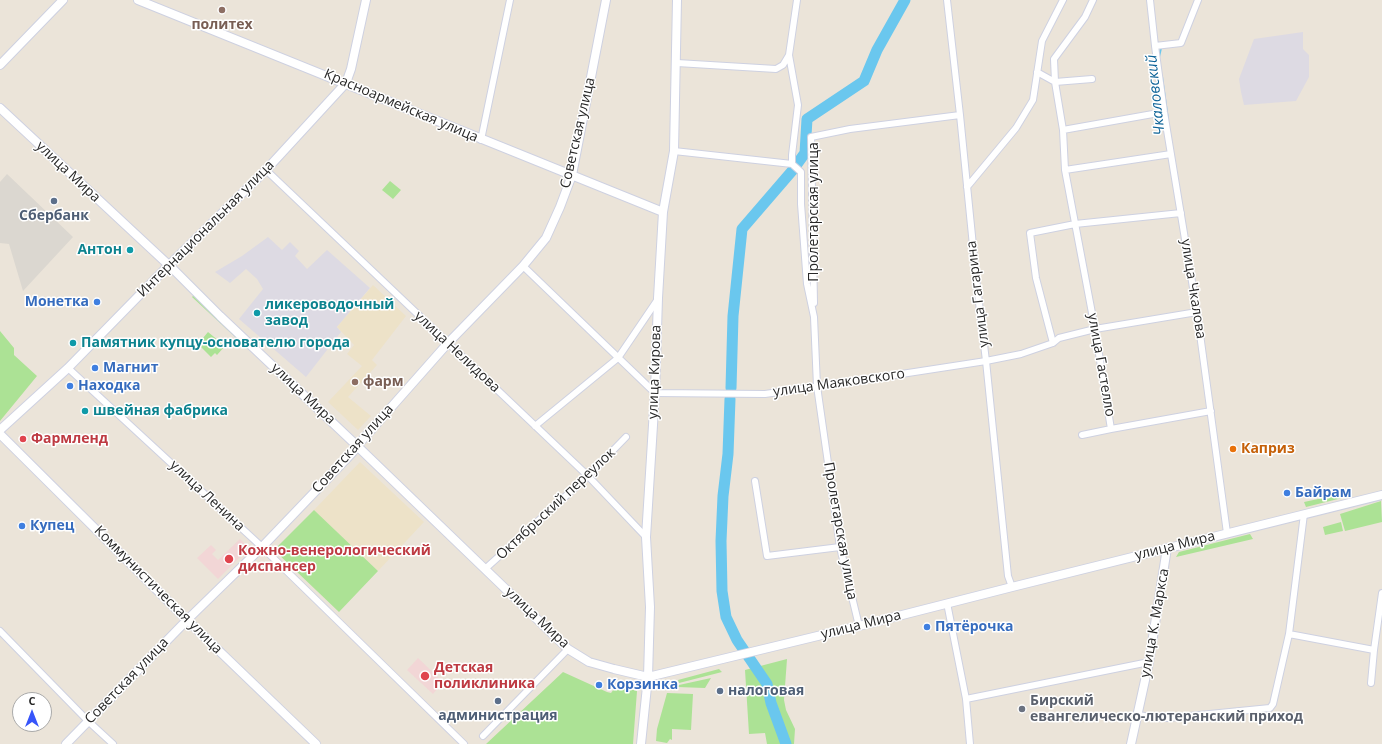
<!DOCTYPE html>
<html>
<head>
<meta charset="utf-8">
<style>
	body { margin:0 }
	#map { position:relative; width:1382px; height:744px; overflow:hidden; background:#ebe4d9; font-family:"Open Sans",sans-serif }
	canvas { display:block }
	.north { position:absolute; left:12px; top:692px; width:40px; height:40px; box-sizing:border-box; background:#fff; border:1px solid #a9a9a9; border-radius:50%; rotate:0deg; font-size:11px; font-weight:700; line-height:16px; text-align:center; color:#282828 }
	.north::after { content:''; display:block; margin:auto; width:14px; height:18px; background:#3755fa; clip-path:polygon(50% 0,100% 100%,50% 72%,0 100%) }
</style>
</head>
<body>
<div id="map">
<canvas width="1382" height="744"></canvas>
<div class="north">С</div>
</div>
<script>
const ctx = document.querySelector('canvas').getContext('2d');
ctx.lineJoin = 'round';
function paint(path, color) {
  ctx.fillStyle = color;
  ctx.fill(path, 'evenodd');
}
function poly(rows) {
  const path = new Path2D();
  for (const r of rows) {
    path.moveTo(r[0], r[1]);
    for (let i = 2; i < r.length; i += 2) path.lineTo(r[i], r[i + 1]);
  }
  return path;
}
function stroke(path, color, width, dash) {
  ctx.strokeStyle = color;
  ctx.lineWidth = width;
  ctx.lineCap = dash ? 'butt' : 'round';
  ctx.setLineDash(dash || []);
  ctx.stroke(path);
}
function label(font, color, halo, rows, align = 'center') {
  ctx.font = font + ' "Open Sans",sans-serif';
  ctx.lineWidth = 3;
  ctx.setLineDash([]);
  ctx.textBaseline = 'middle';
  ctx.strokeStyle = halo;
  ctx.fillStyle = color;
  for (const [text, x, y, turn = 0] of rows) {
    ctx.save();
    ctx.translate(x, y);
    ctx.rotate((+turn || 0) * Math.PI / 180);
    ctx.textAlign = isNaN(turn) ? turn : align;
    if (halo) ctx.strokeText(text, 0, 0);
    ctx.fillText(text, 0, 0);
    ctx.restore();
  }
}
paint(poly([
	[1303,32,1303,49,1309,55,1309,77,1296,101,1244,105,1241,92,1239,79,1254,39],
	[268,237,282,250,290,242,299,251,295,256,307,269,327,250,370,288,337,327,341,332,306,377,239,319,263,289,257,279,246,269,230,283,215,272,242,256]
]), '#dddae3');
paint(poly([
	[373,285,406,316,372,360,377,365,348,397,371,416,358,430,328,402,362,366,347,354,354,345,337,327],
	[360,462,424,522,378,571,314,510]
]), '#ede2c8');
paint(poly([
	[240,539,249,548,218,579,197,558,211,545,216,550,212,554,218,560],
	[418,658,443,682,433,694,407,670]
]), '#f2d6d6');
paint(poly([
	[390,181,401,190,393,199,382,190],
	[194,295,251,348,249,350,192,297],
	[0,331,14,348,14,355,37,376,0,421],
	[208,332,225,346,217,355,215,353,211,357,198,344],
	[1351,492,1350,496,1306,507,1304,502],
	[1381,501,1382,522,1345,531,1340,514],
	[314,510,378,571,339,612,274,550],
	[1341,522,1343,531,1325,535,1323,527],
	[1250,534,1253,539,1176,557,1179,552],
	[787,659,784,700,786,710,795,729,794,744,767,744,765,733,749,734,745,670],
	[719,669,722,672,679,683,678,680],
	[563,672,607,692,611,693,617,685,637,691,633,744,486,744],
	[711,678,705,688,677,687,679,685],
	[667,693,693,694,691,730,672,729,672,740,670,739,667,743,656,741,657,729]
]), '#ace295');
paint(poly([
	[7,174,73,237,23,291,9,244,0,243,0,182]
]), '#dbd7d0');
stroke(poly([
	[1159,57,1161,48],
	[1162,77,1168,120]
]), '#6ac7ee', 2);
stroke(poly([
	[731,388,733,316,742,229,792,171,805,153,807,119,864,81,877,50,905,0],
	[730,399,728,454,723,496,721,541,722,591,726,617,737,640,767,684,771,703,786,744]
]), '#6ac7ee', 11);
const street = poly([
	[797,0,789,55,798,105,792,155,792,164,801,172,801,204,807,284,814,317,817,386,840,547,859,626],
	[947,0,960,115,977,286,986,361,1008,576,1012,587],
	[1150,0,1155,46,1164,112,1197,312,1227,533],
	[1155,46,1181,43,1198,0],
	[677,63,776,69,783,65,789,55],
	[1037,72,1055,82,1063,130,1065,170,1095,329,1111,429,1211,411],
	[1092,79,1055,82,1054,59,1085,17,1093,0],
	[1063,130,1164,112],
	[481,140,510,0],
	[674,151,792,164],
	[266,170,588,476,646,537],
	[1065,170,1171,154],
	[967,187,1016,128,1033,100,1042,41,1063,0],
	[523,266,655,393,765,394,869,379,986,361,1021,354,1053,343,1059,338,1095,329,1197,312],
	[814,303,811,137,850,129,960,115],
	[1053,343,1036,278,1030,233,1075,224,1181,213],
	[68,368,262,547,464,744],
	[535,426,618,358,658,299],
	[1082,435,1111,429],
	[755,481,767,556,840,547],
	[485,569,588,476,626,437],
	[947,603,966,699,970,744],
	[0,631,88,721,113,744],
	[1289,634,1304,514],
	[1371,683,1374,650],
	[966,699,1149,662],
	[1138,715,1157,718,1169,718,1270,708,1273,704,1289,634,1374,650,1382,593],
	[483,736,568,649]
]);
const secondary = poly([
	[138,0,663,212],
	[0,65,63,0],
	[0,108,174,270,220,316,353,442,568,649,589,662,614,669,648,677,859,626,1012,587,1382,495],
	[0,430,68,368,163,271,266,170,346,83,351,69,366,0],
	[0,434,187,620,316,744],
	[66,744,187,620,262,547,352,453,357,446,448,343,523,266,546,238,560,207,572,175,606,0],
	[641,744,648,677,650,607,646,537,655,393,658,298,663,212,674,151,677,0],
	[1131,744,1149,662,1167,548]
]);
stroke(street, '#ced1e1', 8);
stroke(secondary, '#ced1e1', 10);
stroke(street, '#fff', 6);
stroke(secondary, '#fff', 8);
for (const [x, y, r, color] of [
	[222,10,4,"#8d6e63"],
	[54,201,4,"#5c6f8a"],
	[130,250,4,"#0f9aa8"],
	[97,302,4,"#3f7fe0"],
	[257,313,4,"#0f9aa8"],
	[73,343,4,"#0f9aa8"],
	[95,368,4,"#3f7fe0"],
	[355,382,4,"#8d6e63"],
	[70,386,4,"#3f7fe0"],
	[85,411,4,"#0f9aa8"],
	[23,439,4,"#e0444e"],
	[1233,449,4,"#e8710a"],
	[1287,493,4,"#3f7fe0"],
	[22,526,4,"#3f7fe0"],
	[229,559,5,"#e0444e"],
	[927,627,4,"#3f7fe0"],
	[425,676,5,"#e0444e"],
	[599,685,4,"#3f7fe0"],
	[720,691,4,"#5c6f8a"],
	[498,701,4,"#5c6f8a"],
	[1022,709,4,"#6b7280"]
]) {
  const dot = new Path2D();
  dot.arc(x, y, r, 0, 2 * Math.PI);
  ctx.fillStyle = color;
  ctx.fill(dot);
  stroke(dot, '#fff', 1.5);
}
label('bold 14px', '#785e54', '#fff', [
	["политех",222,25],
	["фарм",363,382,"left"]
]);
label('14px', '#282828', '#fff', [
	["Красноармейская улица",401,106,23],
	["Советская улица",578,133,-77],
	["улица Мира",68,172,43],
	["Пролетарская улица",814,212,-90],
	["Интернациональная улица",206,229,-45],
	["улица Чкалова",1193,289,81],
	["улица Гагарина",978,294,-97],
	["улица Нелидова",457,352,43],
	["улица Гастелло",1101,365,80],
	["улица Кирова",655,372,-88],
	["улица Маяковского",839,383,-8],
	["улица Мира",303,394,43],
	["Советская улица",353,449,-48],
	["улица Ленина",207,496,43],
	["Октябрьский переулок",556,504,-43],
	["Пролетарская улица",840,531,80],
	["улица Мира",1175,546,-14],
	["Коммунистическая улица",158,590,45],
	["улица Мира",537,618,43],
	["улица К. Маркса",1155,623,-80],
	["улица Мира",861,625,-14],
	["Советская улица",127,681,-46]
]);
label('bold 14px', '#4e5e75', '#fff', [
	["Сбербанк",54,216],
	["налоговая",728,691,"left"],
	["администрация",498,716]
]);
label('bold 14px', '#0d838f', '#fff', [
	["Антон",122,250,"right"],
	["ликероводочный",265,305],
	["завод",265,321],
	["Памятник купцу-основателю города",81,343],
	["швейная фабрика",93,411]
], 'left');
label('bold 14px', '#366cbe', '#fff', [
	["Монетка",89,302,"right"],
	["Магнит",103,368],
	["Находка",78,386],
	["Байрам",1295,493],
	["Купец",30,526],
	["Пятёрочка",935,627],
	["Корзинка",607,685]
], 'left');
label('bold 14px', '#be3a42', '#fff', [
	["Фармленд",31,439],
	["Кожно-венерологический",238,551],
	["диспансер",238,567],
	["Детская",434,668],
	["поликлиника",434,684]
], 'left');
label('bold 14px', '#c56008', '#fff', [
	["Каприз",1241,449]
], 'left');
label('bold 14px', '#5b616d', '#fff', [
	["Бирский",1030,701],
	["евангелическо-лютеранский приход",1030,717]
], 'left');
label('italic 15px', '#0d6397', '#fff', [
	["Чкаловский",1156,95,-96]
]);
</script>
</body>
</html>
